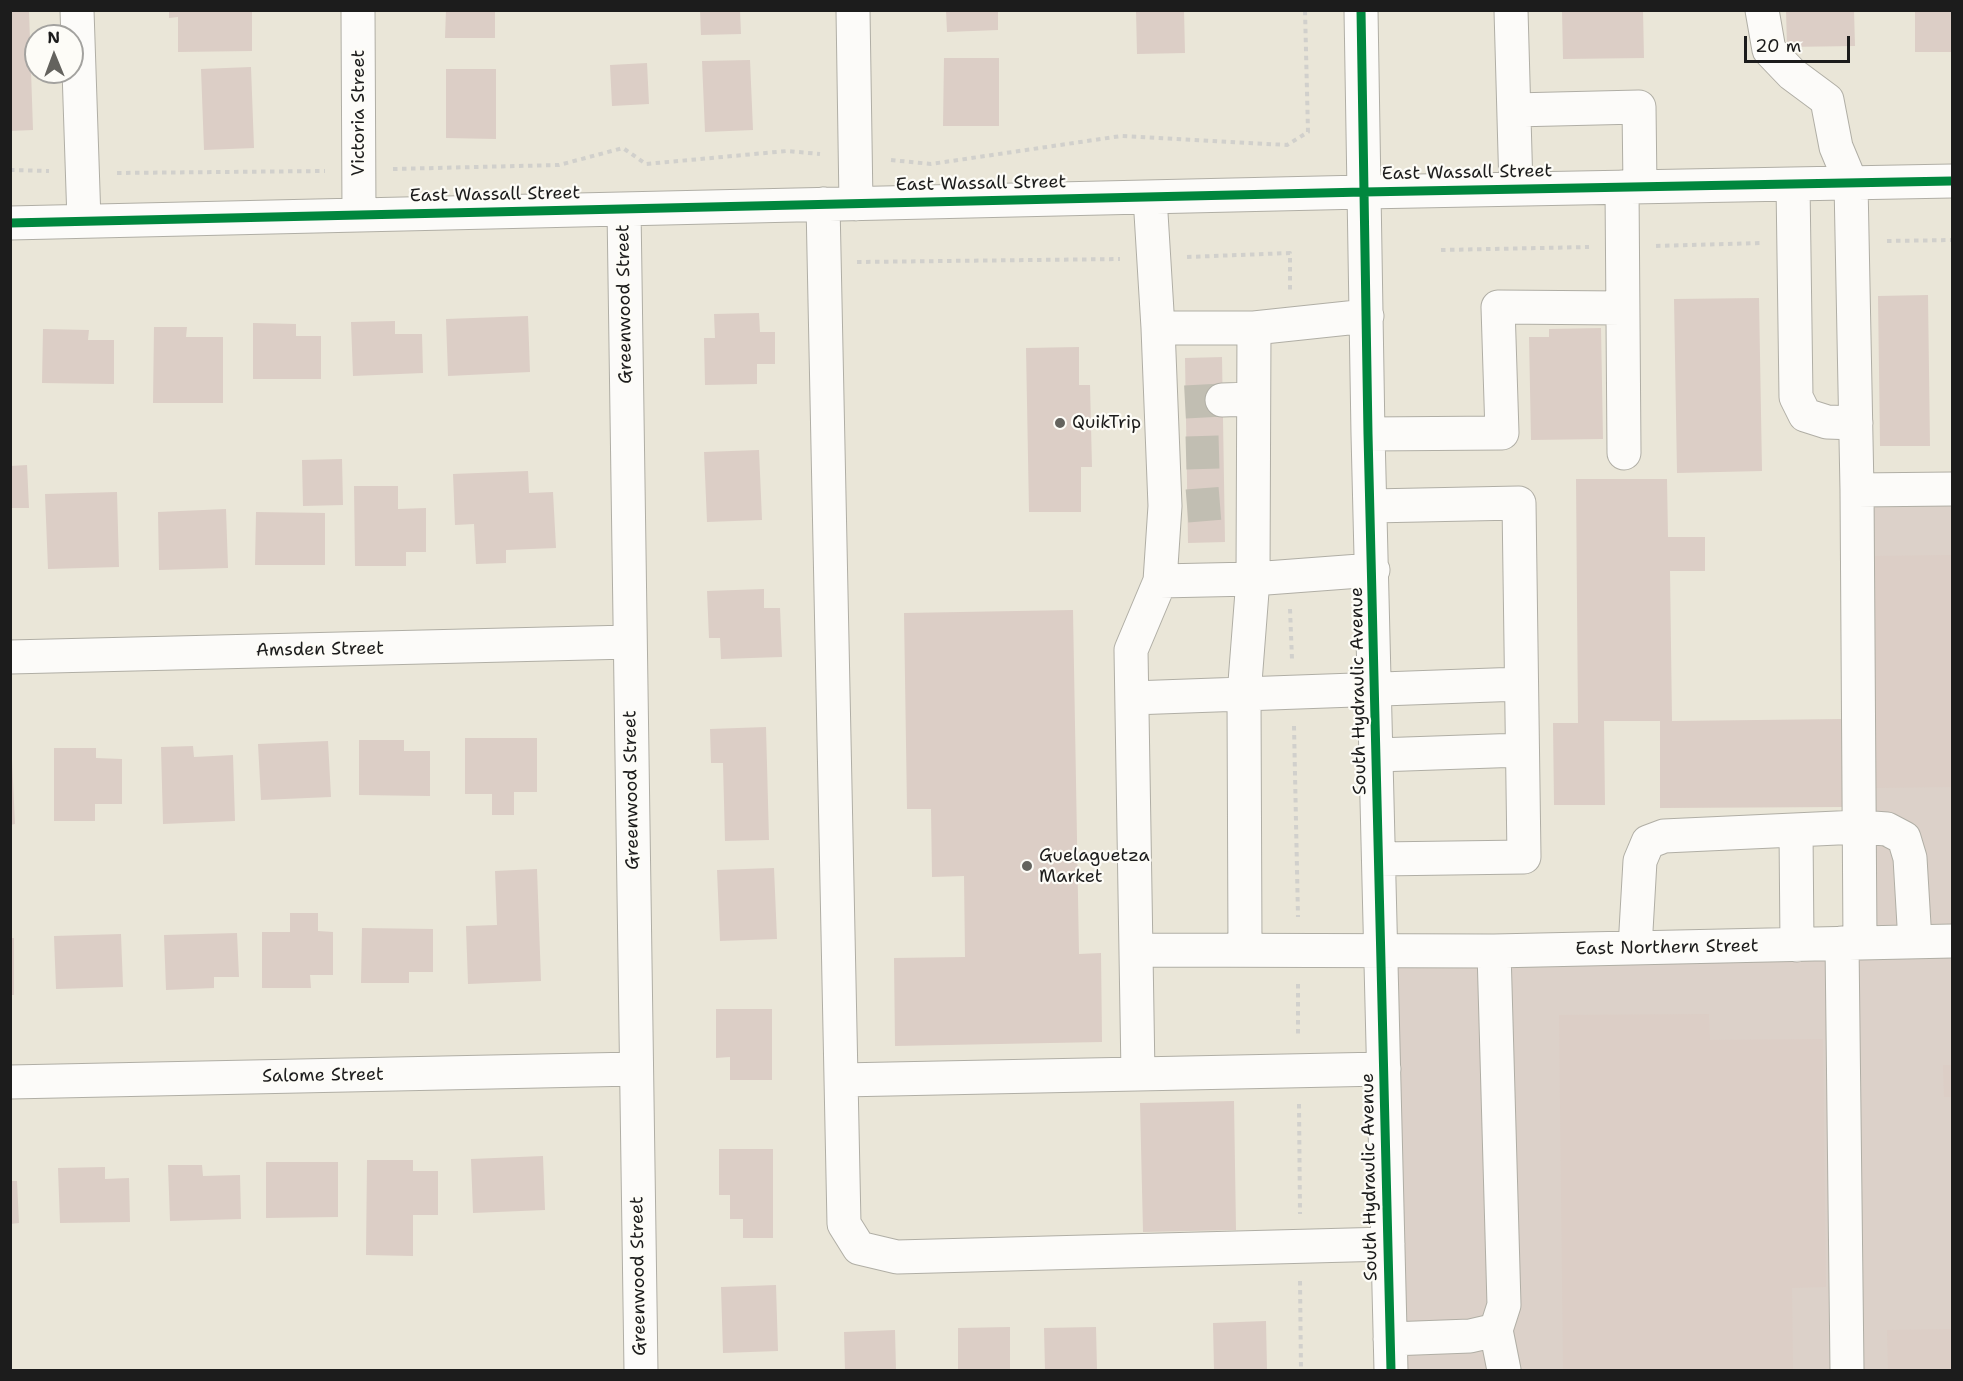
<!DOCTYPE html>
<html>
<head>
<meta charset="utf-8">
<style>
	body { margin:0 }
	#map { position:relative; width:1963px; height:1381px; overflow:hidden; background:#eae6d8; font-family:"Shantell Sans",sans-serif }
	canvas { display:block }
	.frame { position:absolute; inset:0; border:12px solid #1c1c1c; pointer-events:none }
	.north { position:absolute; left:24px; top:24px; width:60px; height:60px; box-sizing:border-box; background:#fdfcf7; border:2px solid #a3a29f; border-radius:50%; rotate:359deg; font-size:16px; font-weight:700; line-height:24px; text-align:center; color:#1c1c1c }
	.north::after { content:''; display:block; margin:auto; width:21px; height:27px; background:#64635e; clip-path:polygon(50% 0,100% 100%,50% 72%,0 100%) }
	.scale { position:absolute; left:1744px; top:36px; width:106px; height:27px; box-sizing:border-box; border:3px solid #1c1c1c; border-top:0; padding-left:8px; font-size:18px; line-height:21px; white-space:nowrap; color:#1c1c1c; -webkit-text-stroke:4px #fdfcf7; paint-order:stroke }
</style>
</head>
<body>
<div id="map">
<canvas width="1963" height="1381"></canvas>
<div class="frame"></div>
<div class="north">N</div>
<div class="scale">20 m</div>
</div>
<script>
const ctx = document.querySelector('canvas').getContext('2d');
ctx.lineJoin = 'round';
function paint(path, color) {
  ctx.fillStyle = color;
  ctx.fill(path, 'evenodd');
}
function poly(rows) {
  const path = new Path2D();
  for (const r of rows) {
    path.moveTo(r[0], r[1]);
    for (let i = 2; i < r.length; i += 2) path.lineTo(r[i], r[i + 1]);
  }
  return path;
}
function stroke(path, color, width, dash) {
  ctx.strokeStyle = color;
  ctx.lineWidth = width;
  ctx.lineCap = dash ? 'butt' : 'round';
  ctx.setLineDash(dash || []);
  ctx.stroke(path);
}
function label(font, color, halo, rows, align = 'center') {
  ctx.font = font + ' "Shantell Sans",sans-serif';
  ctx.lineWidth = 4.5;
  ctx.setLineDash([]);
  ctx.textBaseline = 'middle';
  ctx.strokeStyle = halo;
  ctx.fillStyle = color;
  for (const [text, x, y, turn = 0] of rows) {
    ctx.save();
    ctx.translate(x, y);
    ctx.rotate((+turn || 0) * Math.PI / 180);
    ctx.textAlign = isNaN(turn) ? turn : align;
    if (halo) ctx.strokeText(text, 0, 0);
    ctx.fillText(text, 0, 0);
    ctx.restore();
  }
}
paint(poly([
	[1952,489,1952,1370,1389,1370,1381,949,1860,943,1857,490]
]), '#dcd1c9');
paint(poly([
	[10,10,29,10,33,130,10,131],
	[169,10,252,10,252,51,178,52,178,17,169,18],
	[446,10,495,10,495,38,445,38],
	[700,10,740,10,741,34,701,35],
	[946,10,998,10,998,30,947,32],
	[1136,10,1184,10,1185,53,1137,54],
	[1562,10,1643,10,1644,58,1563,59],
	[1786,10,1854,10,1855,46,1787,47],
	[1915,10,1952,10,1952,52,1915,52],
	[944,58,999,58,999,126,943,126],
	[750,60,753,130,705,132,702,61],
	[647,63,649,104,612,106,610,65],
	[251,67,254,148,204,150,201,69],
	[446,69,496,69,496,139,446,138],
	[1928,295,1930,446,1880,446,1878,296],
	[1759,298,1762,471,1677,473,1674,299],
	[759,313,760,332,775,332,775,364,757,364,757,384,705,385,704,338,715,338,714,314],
	[528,316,530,372,448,376,446,319],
	[395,321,395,334,422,334,423,373,353,376,351,322],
	[253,323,296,324,296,336,321,336,321,379,253,379],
	[154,327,187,327,186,337,223,337,223,403,153,403],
	[1601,328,1603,439,1531,440,1529,337,1549,337,1549,329],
	[43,329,89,330,88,340,114,340,114,384,42,383],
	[1079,347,1079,385,1090,385,1092,467,1081,467,1081,512,1029,512,1026,348],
	[1222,357,1225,542,1188,543,1185,358],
	[759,450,762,520,707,522,704,452],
	[342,459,343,505,303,506,302,460],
	[27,465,29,508,10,508,10,466],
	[528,471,529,493,553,492,556,548,506,550,506,563,476,564,474,524,455,525,453,474],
	[1576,479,1667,479,1668,537,1705,537,1705,571,1670,571,1672,721,1842,719,1843,807,1660,808,1660,721,1604,721,1605,805,1554,805,1553,723,1578,723],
	[354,486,398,486,398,509,426,508,426,552,406,552,406,566,355,566],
	[117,492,119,567,48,569,45,494],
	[226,509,228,568,159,570,158,512],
	[256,512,325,513,325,565,255,565],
	[1952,555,1952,787,1876,788,1872,556],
	[764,589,764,608,780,608,782,657,721,659,720,638,709,638,707,591],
	[1073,610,1079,954,1101,953,1102,1042,895,1046,894,958,965,957,964,876,932,877,931,809,907,809,904,613],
	[766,727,769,840,725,841,723,763,711,763,710,729],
	[465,738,537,738,537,792,514,792,514,815,492,815,492,794,465,794],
	[359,740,404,740,404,751,430,751,430,796,359,795],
	[328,741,331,797,261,800,258,744],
	[193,746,194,757,233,755,235,821,163,824,161,747],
	[54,748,96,748,96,758,122,759,122,804,95,804,95,821,54,821],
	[10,760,12,760,15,824,10,825],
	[774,868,777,939,720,941,717,870],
	[537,869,541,981,468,984,466,926,497,925,495,871],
	[290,913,318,913,318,931,333,932,333,975,310,975,311,988,262,988,262,932,290,932],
	[362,928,433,929,433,972,409,972,409,983,361,983],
	[237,933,239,977,214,977,214,988,166,990,164,935],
	[121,934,123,987,56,989,54,936],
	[10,938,14,938,14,995,10,995],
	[716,1009,772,1009,772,1080,730,1080,730,1057,716,1058],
	[1709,1014,1710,1040,1823,1039,1826,1287,1792,1288,1793,1370,1563,1370,1559,1015],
	[1943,1065,1952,1065,1952,1097,1944,1097],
	[1234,1101,1236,1230,1143,1232,1140,1103],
	[719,1149,773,1149,773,1238,743,1238,743,1219,730,1219,730,1195,719,1195],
	[543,1156,545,1210,473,1213,471,1159],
	[367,1160,413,1160,413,1171,438,1171,438,1215,413,1215,413,1256,366,1255],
	[266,1162,338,1162,338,1217,266,1218],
	[168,1165,202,1165,203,1176,240,1175,241,1219,170,1221],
	[105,1167,105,1179,129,1178,130,1222,60,1223,58,1168],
	[10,1181,17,1181,19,1223,10,1224],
	[776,1285,778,1351,723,1353,721,1287],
	[1266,1321,1267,1370,1214,1370,1213,1323],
	[1010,1327,1010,1370,958,1370,958,1328],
	[1096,1327,1097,1370,1045,1370,1044,1328],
	[1952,1329,1952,1370,1888,1370,1887,1330],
	[895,1330,896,1370,845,1370,844,1332]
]), '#dccec6');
stroke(poly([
	[1185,402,1222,400],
	[1186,453,1223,452],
	[1187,506,1224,503]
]), '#c1beb2', 33, [33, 16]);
const minor = poly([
	[77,10,84,221],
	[358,10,359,215],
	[853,10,856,204],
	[1361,10,1368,434,1391,1370],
	[1511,10,1516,189],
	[1762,10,1769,50,1792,74,1827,100,1836,147,1851,183,1857,490,1860,943],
	[1514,110,1639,107,1640,187],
	[1793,184,1796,397,1805,415,1827,422,1856,423],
	[1622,187,1624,453],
	[1150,197,1158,328,1254,328],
	[823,204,844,1224,859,1248,897,1257,1388,1244],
	[624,209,641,1370],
	[10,223,1364,192,1952,181],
	[1222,400,1252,399],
	[1368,434,1502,433,1498,307,1622,308],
	[1857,490,1952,489],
	[1371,506,1519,503,1524,857,1379,859],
	[1160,581,1253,579,1373,570],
	[10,657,630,642],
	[1132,698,1521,684],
	[1377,755,1522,750],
	[1796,830,1797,945],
	[1842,943,1847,1370],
	[1635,948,1640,861,1648,842,1664,836,1859,827,1887,829,1904,838,1910,858,1915,942],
	[1136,950,1494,951,1952,941],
	[1245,950,1244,695,1253,579,1254,328,1367,316],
	[1138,1074,1131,650,1160,581,1165,506,1158,328],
	[841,1080,1384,1069],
	[10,1082,636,1069],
	[1496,1330,1504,1370],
	[1390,1339,1470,1336,1496,1330,1504,1305,1494,951]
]);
stroke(minor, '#b0aea5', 35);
stroke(poly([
	[891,160,931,164,1121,136,1287,145,1308,132,1305,10],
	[393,169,559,165,623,148,646,164,787,151,820,154],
	[10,170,49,171],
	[117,173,325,171],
	[1887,241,1952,240],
	[1656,246,1760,243],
	[1441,250,1589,247],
	[1187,257,1290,253,1290,290],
	[857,262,1120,259],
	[1290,609,1292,659],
	[1294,726,1298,917],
	[1298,984,1298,1037],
	[1299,1104,1300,1214],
	[1300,1281,1301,1370]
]), '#d1d0cc', 4, [4.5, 4.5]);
stroke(minor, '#fcfbf9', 33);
stroke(poly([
	[1361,10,1368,434,1391,1370],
	[10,223,1364,192,1952,181]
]), '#00873e', 9);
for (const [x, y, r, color] of [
	[1060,423,6,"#64635e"],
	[1027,866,6,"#64635e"]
]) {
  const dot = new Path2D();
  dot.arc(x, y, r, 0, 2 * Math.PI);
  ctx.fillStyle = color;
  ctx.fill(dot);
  stroke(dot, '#fdfcf7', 2);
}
label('18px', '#1c1c1c', '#fdfcf7', [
	["Victoria Street",359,113,-90],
	["East Wassall Street",1467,173,-1],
	["East Wassall Street",981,184,-1],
	["East Wassall Street",495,195,-1],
	["Greenwood Street",625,304,-91],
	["Amsden Street",320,650,-1],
	["South Hydraulic Avenue",1359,691,-91],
	["Greenwood Street",632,790,-91],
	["East Northern Street",1667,948,-1],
	["Salome Street",323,1076,-1],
	["South Hydraulic Avenue",1370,1177,-91],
	["Greenwood Street",639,1276,-91]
]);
label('18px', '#1c1c1c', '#fdfcf7', [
	["QuikTrip",1072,423],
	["Guelaguetza",1039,856],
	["Market",1039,877]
], 'left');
</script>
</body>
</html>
